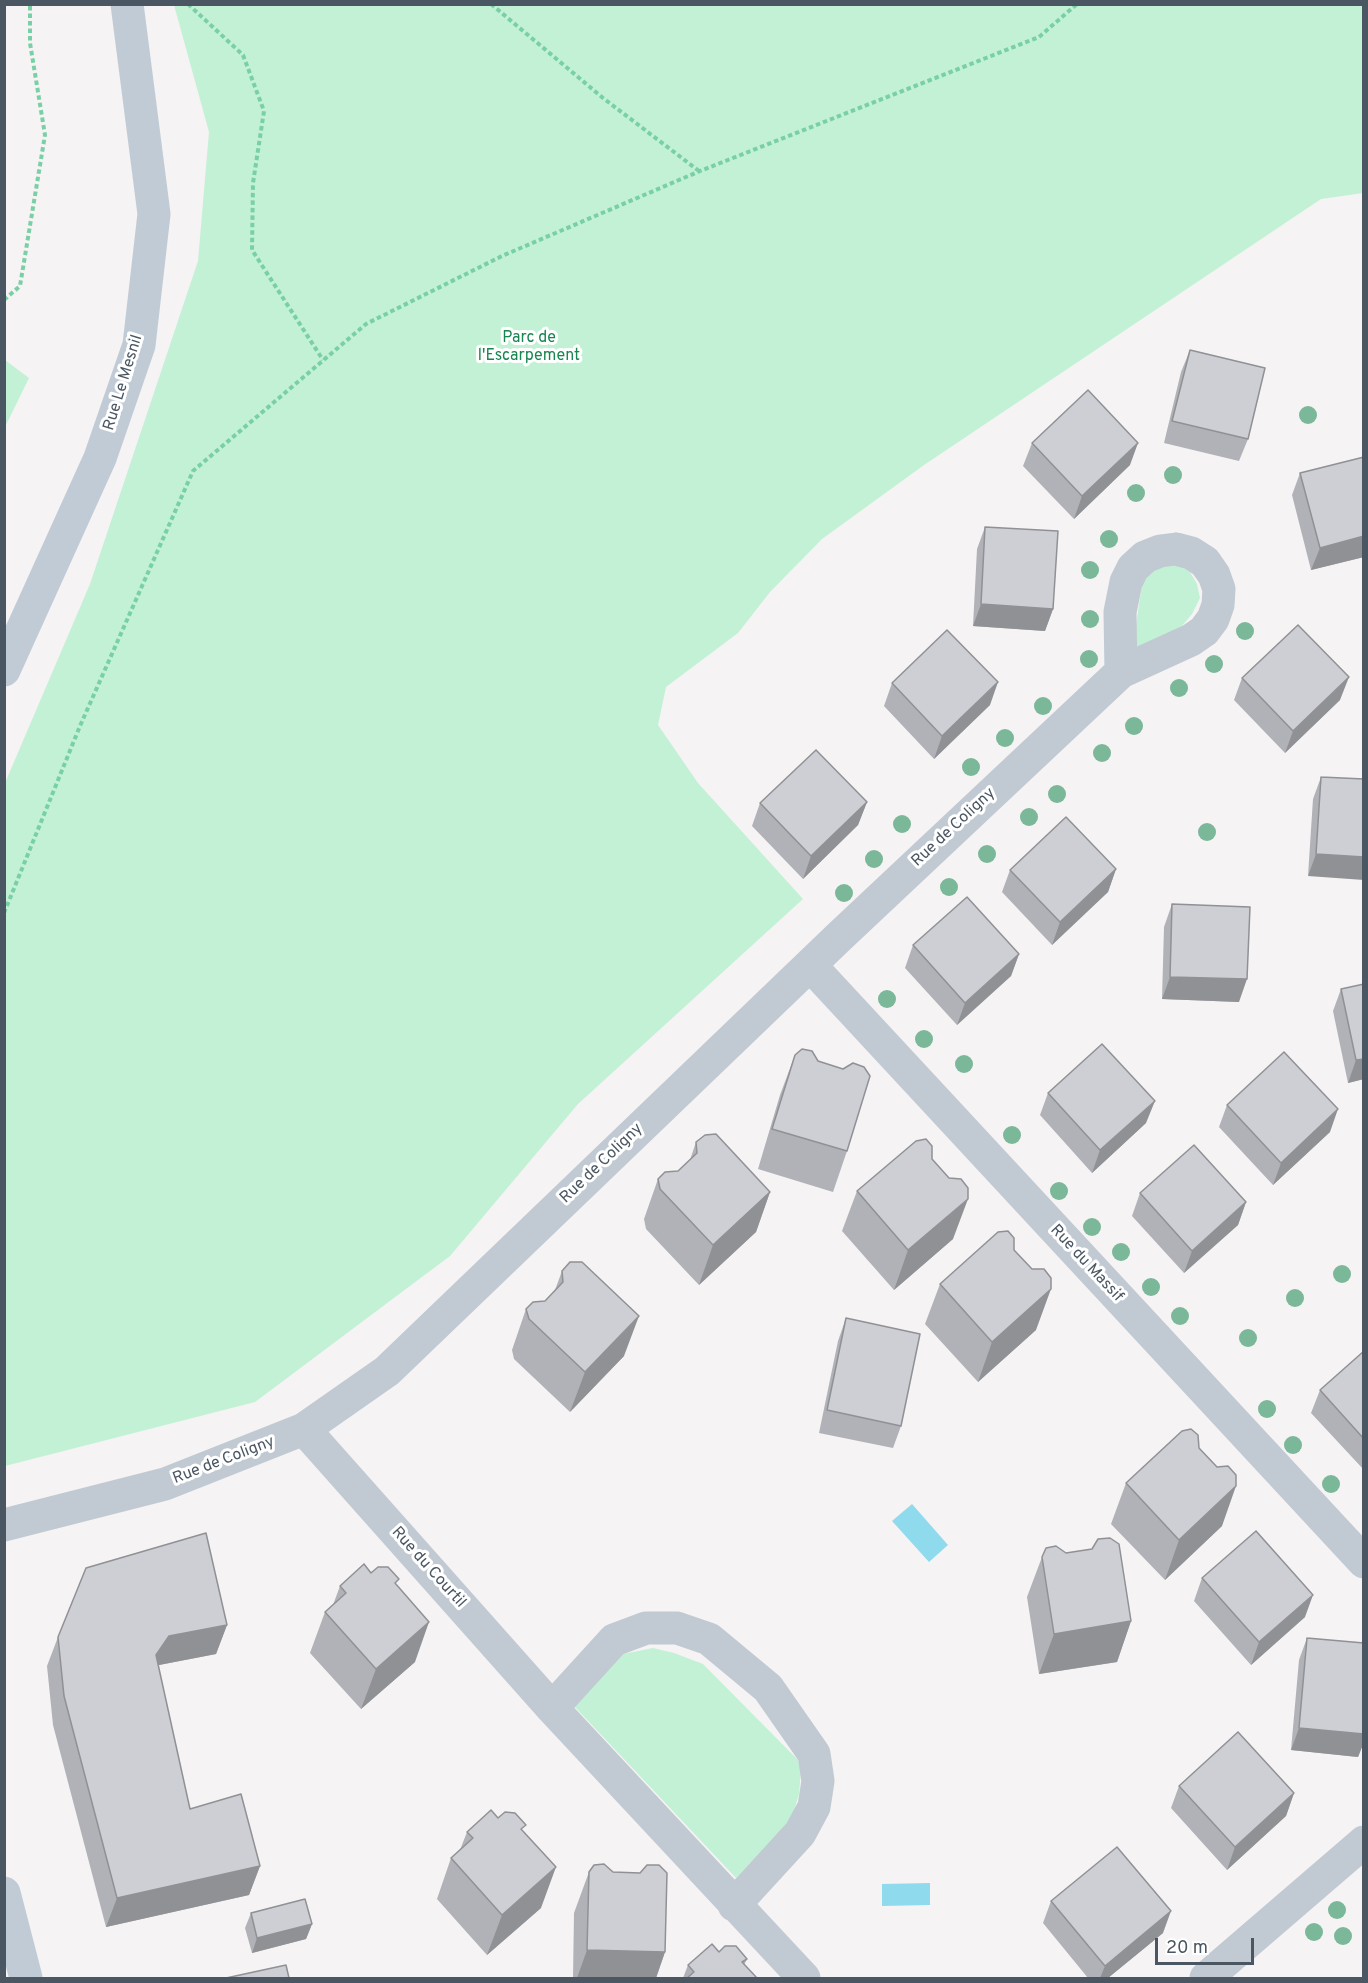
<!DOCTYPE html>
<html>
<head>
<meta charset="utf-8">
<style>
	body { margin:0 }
	#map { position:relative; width:1368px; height:1983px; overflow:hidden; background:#f5f3f3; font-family:Overpass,sans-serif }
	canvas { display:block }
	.frame { position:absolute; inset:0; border:6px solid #4a5661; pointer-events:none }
	.scale { position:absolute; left:1155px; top:1938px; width:99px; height:27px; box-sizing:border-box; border:3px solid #4a5661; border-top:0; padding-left:8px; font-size:18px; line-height:21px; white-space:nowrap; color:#4a5661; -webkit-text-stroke:4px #fff; paint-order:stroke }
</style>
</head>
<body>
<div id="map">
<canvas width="1368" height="1983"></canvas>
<div class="frame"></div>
<div class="scale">20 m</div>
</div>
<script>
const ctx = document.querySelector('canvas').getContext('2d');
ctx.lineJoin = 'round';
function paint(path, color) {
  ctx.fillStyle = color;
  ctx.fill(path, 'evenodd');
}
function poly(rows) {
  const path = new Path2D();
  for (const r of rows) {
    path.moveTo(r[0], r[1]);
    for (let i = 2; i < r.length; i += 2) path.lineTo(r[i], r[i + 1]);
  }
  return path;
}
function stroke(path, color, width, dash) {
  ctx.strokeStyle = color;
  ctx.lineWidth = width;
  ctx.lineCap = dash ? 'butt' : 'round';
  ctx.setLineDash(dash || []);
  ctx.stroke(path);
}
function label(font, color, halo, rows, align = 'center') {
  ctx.font = font + ' Overpass,sans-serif';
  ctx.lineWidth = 6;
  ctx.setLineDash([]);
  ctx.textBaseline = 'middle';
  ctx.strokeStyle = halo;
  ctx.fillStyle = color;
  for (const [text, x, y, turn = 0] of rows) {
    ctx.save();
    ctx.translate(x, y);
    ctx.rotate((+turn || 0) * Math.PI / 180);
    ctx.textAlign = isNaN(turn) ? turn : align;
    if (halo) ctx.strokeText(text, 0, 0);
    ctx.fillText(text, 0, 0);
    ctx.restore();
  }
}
paint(poly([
	[174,5,1363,5,1363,193,1321,199,924,465,822,539,770,592,738,633,666,687,658,725,698,783,803,899,578,1104,450,1256,255,1402,5,1466,5,783,90,584,198,261,209,132],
	[5,360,29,378,5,427],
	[1178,564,1190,572,1197,584,1200,598,1192,614,1182,626,1138,650,1133,646,1142,584,1151,572,1163,565],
	[653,1648,674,1653,703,1664,798,1760,801,1771,799,1794,792,1818,736,1878,574,1706,623,1654]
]), '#c3f1d5');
paint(poly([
	[912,1504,948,1545,929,1562,892,1521],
	[930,1883,930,1905,882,1906,882,1884]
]), '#90daee');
stroke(poly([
	[188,4,243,55,264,111,253,183,252,250,323,360],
	[491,4,603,98,699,171],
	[4,300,20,286,45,135,30,43,30,4],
	[4,913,80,726,193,471,366,324,502,256,700,171,1039,37,1077,4]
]), '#7ad0a6', 4, [4.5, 3]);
stroke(poly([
	[1176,549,1191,553,1205,562,1214,575,1219,589,1218,605,1213,619,1204,631,1191,640,1121,672,1120,612,1126,582,1133,568,1145,557,1160,551,1176,549],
	[810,965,1364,1562],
	[304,1429,552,1708,804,1978],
	[4,1525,165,1484,304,1429,387,1371,839,937,1121,672],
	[552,1708,614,1640,646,1628,677,1628,709,1639,768,1688,814,1754,818,1781,814,1807,800,1833,734,1905],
	[1206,1978,1364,1842]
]), '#c1cad2', 33);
stroke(poly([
	[4,670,100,458,139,345,154,214,127,4],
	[4,1893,26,1978]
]), '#c1cbd6', 33);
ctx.fillStyle = '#7bb799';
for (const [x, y] of [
	[1308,415],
	[1173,475],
	[1136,493],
	[1109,539],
	[1090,570],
	[1090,619],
	[1245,631],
	[1089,659],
	[1214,664],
	[1179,688],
	[1043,706],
	[1134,726],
	[1005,738],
	[1102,753],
	[971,767],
	[1057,794],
	[1029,817],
	[902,824],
	[1207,832],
	[987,854],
	[874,859],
	[949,887],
	[844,893],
	[887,999],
	[924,1039],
	[964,1064],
	[1012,1135],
	[1059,1191],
	[1092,1227],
	[1121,1252],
	[1342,1274],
	[1151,1287],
	[1295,1298],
	[1180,1316],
	[1248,1338],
	[1267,1409],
	[1293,1445],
	[1331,1484],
	[1337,1910],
	[1314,1932],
	[1343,1936]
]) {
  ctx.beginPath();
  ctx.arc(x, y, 9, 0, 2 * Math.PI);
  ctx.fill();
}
paint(poly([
	[1190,350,1248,439,1239,461,1164,443,1181,372],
	[1032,443,1130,465,1074,519,1023,466],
	[1364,457,1364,557,1311,570,1292,495,1300,473],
	[985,527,1053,609,1045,631,973,626,977,549],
	[1242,678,1340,700,1285,753,1234,700],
	[892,683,990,705,934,759,884,706],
	[1321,777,1364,779,1308,876,1313,799],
	[867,802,858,825,803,879,752,826,760,803],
	[1116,869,1108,892,1052,945,1002,892,1010,870],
	[1172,904,1239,1002,1162,999,1164,927],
	[913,945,1019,954,1011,976,957,1025,905,968],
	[1341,989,1364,1079,1348,1083,1333,1011],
	[795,1055,847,1151,833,1192,758,1169,780,1095],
	[1048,1093,1146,1123,1092,1173,1040,1115],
	[1227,1105,1330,1132,1273,1185,1219,1127],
	[696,1142,770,1192,756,1232,699,1285,646,1229,644,1219,658,1179,678,1171,690,1160],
	[932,1159,953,1239,894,1290,842,1231,857,1191],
	[1140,1193,1246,1202,1238,1225,1184,1273,1132,1216],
	[1014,1250,1036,1330,978,1382,925,1324,940,1284],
	[562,1271,624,1356,570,1412,514,1359,512,1350,526,1309,545,1301,555,1290],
	[846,1318,901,1426,893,1448,819,1433,838,1341],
	[1364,1351,1364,1470,1311,1413,1320,1390],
	[1199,1448,1222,1526,1165,1580,1111,1524,1126,1483],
	[1042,1557,1131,1621,1117,1662,1039,1674,1027,1597],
	[371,1573,397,1585,415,1662,361,1709,310,1653,325,1612,333,1605,340,1586],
	[1202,1578,1305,1617,1251,1665,1194,1601],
	[227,1625,216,1654,159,1665,158,1666,190,1809,260,1866,249,1895,106,1927,53,1725,47,1666,58,1637],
	[1307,1638,1364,1643,1364,1742,1358,1757,1291,1750,1299,1660],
	[1179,1786,1294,1793,1286,1816,1227,1870,1171,1808],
	[523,1831,541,1908,487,1955,437,1899,451,1858,460,1850,467,1832],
	[589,1872,665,1952,656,1978,573,1978,574,1913],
	[1051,1901,1163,1933,1108,1978,1088,1978,1043,1923],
	[251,1913,312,1924,306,1939,252,1953,245,1928],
	[719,1952,747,1959,744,1965,757,1978,683,1978,688,1965]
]), '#b0b2b7');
paint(poly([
	[1138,443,1130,465,1074,519,1082,496],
	[1364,536,1364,557,1311,570,1320,548],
	[981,604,1053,609,1045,631,973,626],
	[1349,677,1340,700,1285,753,1293,731],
	[998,682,990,705,934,759,942,736],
	[867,802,858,825,803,879,811,856],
	[1316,854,1364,857,1364,880,1308,876],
	[1116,869,1108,892,1052,945,1060,922],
	[1019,954,1011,976,957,1025,965,1003],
	[1170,977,1247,979,1239,1002,1162,999],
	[1364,1059,1364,1079,1348,1083,1356,1060],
	[1155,1101,1146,1123,1092,1173,1100,1150],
	[1338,1109,1330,1132,1273,1185,1281,1163],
	[770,1192,756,1232,699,1285,713,1245],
	[968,1199,953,1239,894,1290,908,1250],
	[1246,1202,1238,1225,1184,1273,1192,1251],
	[1051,1289,1036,1330,978,1382,992,1342],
	[639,1316,624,1356,570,1412,585,1372],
	[1236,1486,1222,1526,1165,1580,1179,1540],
	[1313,1595,1305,1617,1251,1665,1259,1642],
	[1131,1621,1117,1662,1039,1674,1054,1634],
	[429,1622,415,1662,361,1709,376,1669],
	[227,1625,216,1654,159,1665,145,1684,156,1655,169,1636],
	[1299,1728,1364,1734,1364,1742,1358,1757,1291,1750],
	[1294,1793,1286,1816,1227,1870,1235,1847],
	[260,1866,249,1895,106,1927,117,1898],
	[556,1867,541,1908,487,1955,502,1915],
	[1171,1911,1163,1933,1108,1978,1100,1978,1105,1966],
	[312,1924,306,1939,252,1953,257,1938],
	[587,1950,665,1952,656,1978,577,1978]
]), '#909195');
const building = poly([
	[1190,350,1265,368,1248,439,1172,421,1190,350],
	[1088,390,1138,443,1082,496,1032,443,1088,390],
	[1364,457,1364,536,1320,548,1300,473,1364,457],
	[985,527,1058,531,1053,609,981,604,985,527],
	[1298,625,1349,677,1293,731,1242,678,1298,625],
	[947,630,998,682,942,736,892,683,947,630],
	[816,750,867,802,811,856,760,803,816,750],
	[1321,777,1364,779,1364,857,1316,854,1321,777],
	[1066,817,1116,869,1060,922,1010,870,1066,817],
	[967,897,1019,954,965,1003,913,945,967,897],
	[1172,904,1250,907,1247,979,1170,977,1172,904],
	[1364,984,1364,1059,1356,1060,1341,989,1364,984],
	[1102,1044,1155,1101,1100,1150,1048,1093,1102,1044],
	[802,1049,812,1051,818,1061,843,1069,853,1063,864,1067,870,1076,847,1151,772,1129,795,1055,802,1049],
	[1284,1052,1338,1109,1281,1163,1227,1105,1284,1052],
	[716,1134,770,1192,713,1245,660,1189,658,1179,665,1172,678,1171,697,1153,696,1142,705,1135,716,1134],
	[926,1139,932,1146,932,1159,949,1178,961,1179,968,1188,968,1199,908,1250,857,1191,916,1141,926,1139],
	[1194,1145,1246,1202,1192,1251,1140,1193,1194,1145],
	[1008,1231,1014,1238,1014,1250,1032,1269,1044,1269,1051,1278,1051,1289,992,1342,940,1284,998,1232,1008,1231],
	[570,1262,582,1262,639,1316,585,1372,529,1319,526,1309,533,1302,545,1301,563,1282,562,1271,570,1262],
	[846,1318,920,1334,901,1426,827,1410,846,1318],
	[1364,1351,1364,1439,1320,1390,1364,1351],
	[1191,1429,1198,1435,1199,1448,1217,1467,1228,1466,1236,1475,1236,1486,1179,1540,1126,1483,1182,1431,1191,1429],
	[1256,1531,1313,1595,1259,1642,1202,1578,1256,1531],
	[206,1533,227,1625,169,1636,156,1655,190,1809,241,1794,260,1866,117,1898,64,1696,58,1637,86,1568,206,1533],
	[1110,1538,1119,1544,1131,1621,1054,1634,1042,1557,1046,1548,1056,1546,1066,1553,1092,1549,1098,1539,1110,1538],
	[364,1564,371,1573,378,1567,388,1567,399,1579,395,1583,429,1622,376,1669,325,1612,346,1593,340,1586,364,1564],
	[1307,1638,1364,1643,1364,1734,1299,1728,1307,1638],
	[1238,1732,1294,1793,1235,1847,1179,1786,1238,1732],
	[491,1810,498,1818,505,1812,515,1813,526,1825,521,1829,556,1867,502,1915,451,1858,473,1838,467,1832,491,1810],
	[1117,1847,1171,1911,1105,1966,1051,1901,1117,1847],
	[604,1864,613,1872,640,1873,647,1865,659,1865,667,1873,665,1952,587,1950,589,1872,594,1865,604,1864],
	[305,1899,312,1924,257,1938,251,1913,305,1899],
	[712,1944,719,1952,725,1946,736,1946,747,1959,742,1962,757,1978,687,1978,694,1972,688,1965,712,1944],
	[286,1965,289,1978,226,1978,286,1965]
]);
paint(building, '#cdcfd5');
stroke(building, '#909195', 1.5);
label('16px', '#17864f', '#fff', [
	["Parc de",529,339],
	["l'Escarpement",529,357]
]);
label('16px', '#4a5661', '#fff', [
	["Rue Le Mesnil",124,383,-73],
	["Rue de Coligny",954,828,-43],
	["Rue de Coligny",602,1164,-44],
	["Rue du Massif",1086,1264,47],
	["Rue de Coligny",224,1461,-21],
	["Rue du Courtil",428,1568,48]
]);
</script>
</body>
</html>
